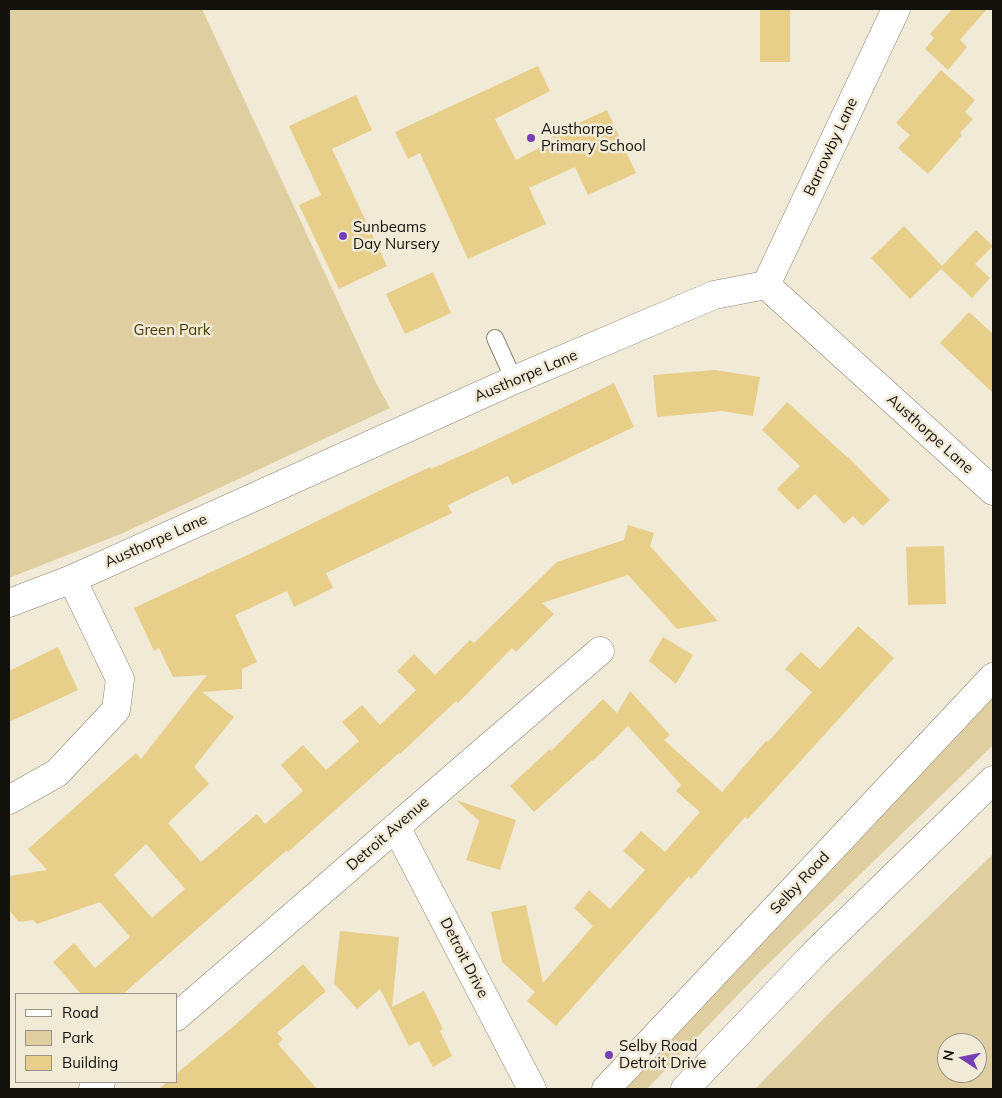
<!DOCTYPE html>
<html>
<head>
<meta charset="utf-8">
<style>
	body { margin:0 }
	#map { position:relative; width:1002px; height:1098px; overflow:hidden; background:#f1ead7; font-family:Mulish,sans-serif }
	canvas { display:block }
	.frame { position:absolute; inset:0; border:10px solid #13110b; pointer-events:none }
	.legend { position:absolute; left:15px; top:993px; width:162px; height:90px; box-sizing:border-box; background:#f1ead7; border:1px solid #989385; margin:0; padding:6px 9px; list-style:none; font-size:15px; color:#13110b }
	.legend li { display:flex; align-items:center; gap:10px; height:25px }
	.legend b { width:25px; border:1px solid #989385 }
	.north { position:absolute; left:937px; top:1033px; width:50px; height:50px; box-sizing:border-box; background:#f1ead7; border:1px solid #989385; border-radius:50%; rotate:281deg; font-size:14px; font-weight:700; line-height:20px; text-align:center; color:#13110b }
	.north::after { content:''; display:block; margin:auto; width:18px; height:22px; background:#7540b6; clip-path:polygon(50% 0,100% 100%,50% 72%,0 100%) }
</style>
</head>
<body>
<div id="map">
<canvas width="1002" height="1098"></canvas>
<div class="frame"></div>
<ul class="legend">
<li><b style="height:6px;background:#fff"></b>Road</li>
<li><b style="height:14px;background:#dfcea0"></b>Park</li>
<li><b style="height:14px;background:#e7ce89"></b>Building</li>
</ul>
<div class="north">N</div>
</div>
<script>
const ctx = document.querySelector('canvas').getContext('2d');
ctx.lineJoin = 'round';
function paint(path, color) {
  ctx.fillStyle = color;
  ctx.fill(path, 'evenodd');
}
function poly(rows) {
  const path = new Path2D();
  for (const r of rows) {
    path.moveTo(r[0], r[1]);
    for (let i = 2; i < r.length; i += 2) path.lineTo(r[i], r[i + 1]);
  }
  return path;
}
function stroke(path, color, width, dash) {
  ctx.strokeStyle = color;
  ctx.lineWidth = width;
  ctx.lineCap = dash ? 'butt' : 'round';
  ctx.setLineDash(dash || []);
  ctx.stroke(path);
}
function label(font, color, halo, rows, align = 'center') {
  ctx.font = font + ' Mulish,sans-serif';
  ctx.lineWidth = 5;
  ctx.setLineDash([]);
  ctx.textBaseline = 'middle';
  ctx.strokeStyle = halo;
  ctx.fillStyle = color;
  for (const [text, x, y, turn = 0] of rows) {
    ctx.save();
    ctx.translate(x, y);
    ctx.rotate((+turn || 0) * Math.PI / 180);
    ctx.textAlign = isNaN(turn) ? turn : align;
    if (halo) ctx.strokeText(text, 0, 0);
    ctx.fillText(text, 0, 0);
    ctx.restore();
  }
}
paint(poly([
	[9,9,202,9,376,383,390,408,123,533,9,578],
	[993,695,993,745,761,971,647,1089,622,1089],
	[993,854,993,1089,755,1089,834,1008],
	[947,1043,977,1043,977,1073,947,1073]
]), '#dfcea0');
paint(poly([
	[760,9,790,9,790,62,760,62],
	[952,9,987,9,960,40,967,47,948,70,925,49,934,38,930,34],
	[538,66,550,91,495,119,516,160,554,140,552,135,607,110,636,173,588,195,575,167,529,188,546,224,468,259,420,153,408,159,395,132],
	[941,70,975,100,965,112,973,119,960,133,962,135,928,174,898,148,910,135,896,123],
	[356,95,372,130,332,149,387,266,339,289,299,205,321,195,289,126],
	[904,226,942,266,976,230,993,246,975,264,990,278,972,298,941,269,910,299,871,258],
	[433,272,451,313,405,334,386,294],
	[969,312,993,334,993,393,940,343],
	[715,370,760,377,753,416,722,411,657,417,653,375],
	[614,383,634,427,512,485,508,476,448,505,452,513,326,573,333,588,294,607,287,591,235,615,257,662,242,669,242,689,202,692,234,717,194,767,209,784,168,823,201,862,257,814,265,824,303,791,281,765,303,745,326,770,359,741,342,722,362,705,380,725,416,690,397,671,414,654,435,675,470,640,474,643,557,562,624,540,628,525,654,533,650,546,718,621,677,629,628,575,542,603,554,614,516,652,512,648,458,703,456,701,400,754,399,753,288,852,287,850,123,994,81,994,53,962,74,943,95,968,130,937,100,902,37,924,33,920,19,922,9,910,9,876,47,870,28,849,136,753,141,759,207,675,173,677,159,648,154,651,134,608,254,552,385,488,430,467,431,469,485,445],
	[146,844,185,889,152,918,114,875],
	[787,402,847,457,848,457,890,500,863,526,853,516,844,524,815,494,798,510,777,489,800,466,762,430],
	[944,546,946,604,908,605,906,547],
	[858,626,894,658,748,819,745,817,691,879,689,876,556,1026,527,1001,535,992,502,962,491,912,526,905,543,983,593,926,574,908,589,890,610,909,645,870,623,851,641,831,665,852,700,812,676,791,681,785,628,726,593,761,592,760,534,812,510,786,550,749,551,751,603,699,617,713,630,691,670,735,664,740,722,792,766,741,768,742,812,692,785,669,801,652,820,669],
	[663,637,693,655,676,684,649,661],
	[58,647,78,690,9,722,9,671],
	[456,800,516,820,500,870,466,860,479,821],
	[340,931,399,937,392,1007,424,991,443,1029,440,1031,452,1056,433,1067,419,1041,409,1046,380,989,357,1009,334,983],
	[303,964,326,991,277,1033,283,1039,278,1044,317,1089,159,1089,167,1082,176,1082,176,1074,235,1025]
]), '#e7ce89');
const service = poly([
	[495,338,514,380]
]);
const minor = poly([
	[766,285,896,9],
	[9,603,72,579,514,380,714,295,766,285,993,491],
	[9,800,57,773,116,710,120,679,72,579],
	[396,827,532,1089],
	[176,1017,600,651],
	[93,1089,101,1082]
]);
const secondary = poly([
	[606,1089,993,677],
	[685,1089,815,953,993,780]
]);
stroke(service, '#8b8573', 18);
stroke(minor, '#8b8573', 29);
stroke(secondary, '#8b8573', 29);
stroke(service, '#fff', 16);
stroke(minor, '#fff', 28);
stroke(secondary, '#fff', 28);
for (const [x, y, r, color] of [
	[531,138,5,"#7540b6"],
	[343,236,5,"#7540b6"],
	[609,1055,5,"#7540b6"]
]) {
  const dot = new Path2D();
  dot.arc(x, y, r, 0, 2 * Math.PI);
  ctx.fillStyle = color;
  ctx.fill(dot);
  stroke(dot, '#f1ead7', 2);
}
label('15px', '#13110b', '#f1ead7', [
	["Austhorpe",541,129],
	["Primary School",541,146],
	["Sunbeams",353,227],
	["Day Nursery",353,244],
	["Selby Road",619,1046],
	["Detroit Drive",619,1063]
], 'left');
label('15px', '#13110b', '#f1ead7', [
	["Barrowby Lane",831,147,-65],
	["Austhorpe Lane",526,376,-23],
	["Austhorpe Lane",930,434,42],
	["Austhorpe Lane",156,541,-24],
	["Detroit Avenue",388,834,-41],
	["Selby Road",800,883,-47],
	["Detroit Drive",464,958,63]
]);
label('15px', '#4b3a00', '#f1ead7', [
	["Green Park",172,330]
]);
</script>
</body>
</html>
